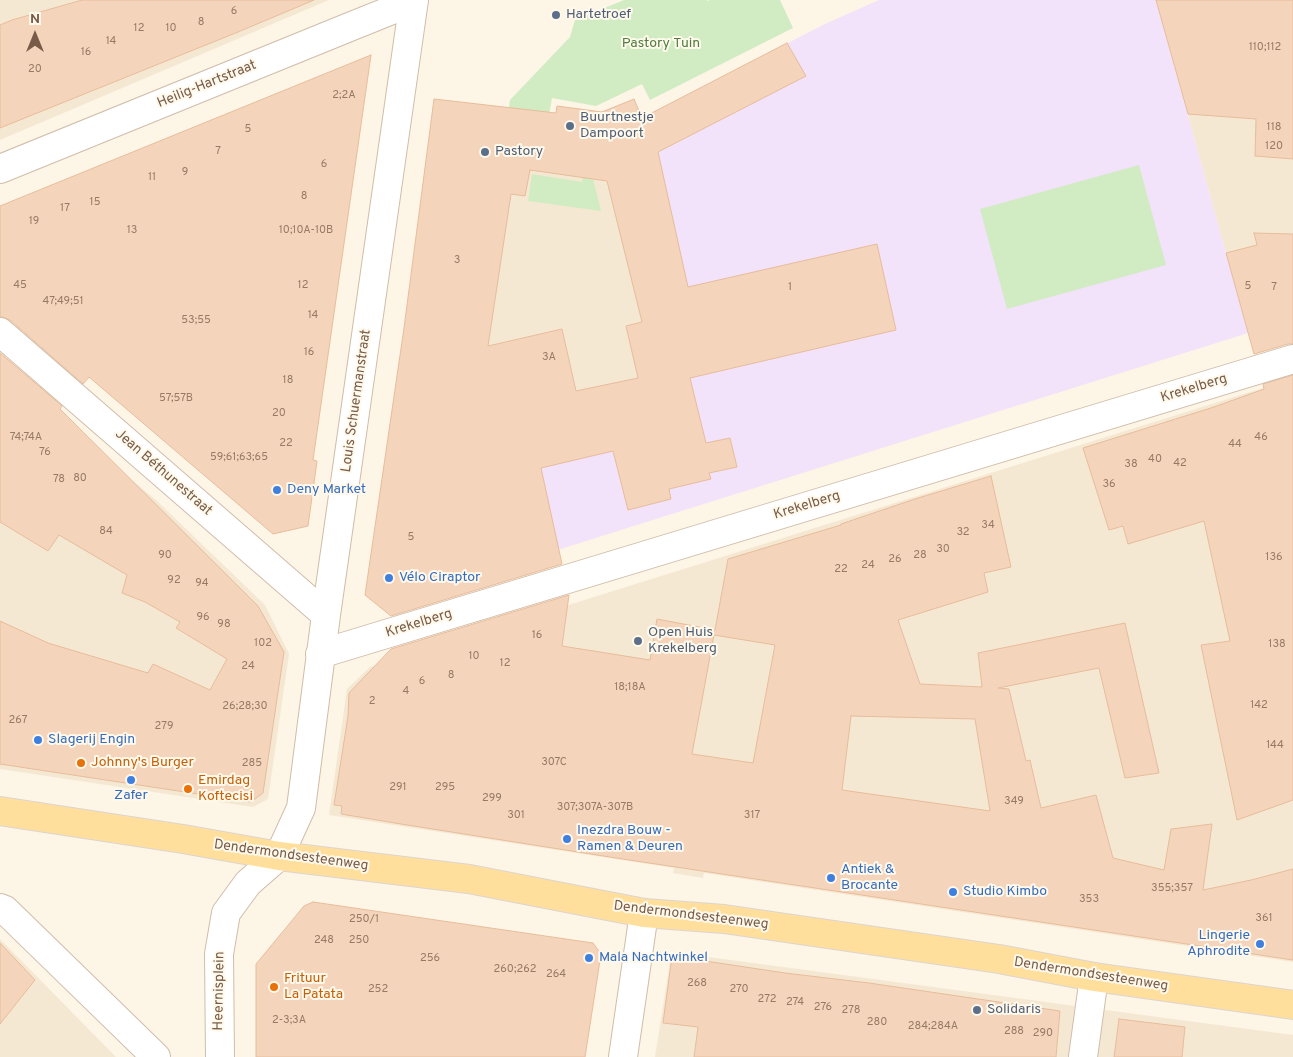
<!DOCTYPE html>
<html>
<head>
<meta charset="utf-8">
<style>
	body { margin:0 }
	#map { position:relative; width:1293px; height:1057px; overflow:hidden; background:#fdf5e5; font-family:Overpass,sans-serif }
	canvas { display:block }
	.north { position:absolute; left:10px; top:10px; width:50px; height:50px; -webkit-text-stroke:4px #fff9ec; paint-order:stroke; rotate:0deg; font-size:14px; font-weight:700; line-height:20px; text-align:center; color:#785c49 }
	.north::after { content:''; display:block; margin:auto; width:18px; height:22px; background:#785c49; clip-path:polygon(50% 0,100% 100%,50% 72%,0 100%) }
</style>
</head>
<body>
<div id="map">
<canvas width="1293" height="1057"></canvas>
<div class="north">N</div>
</div>
<script>
const ctx = document.querySelector('canvas').getContext('2d');
ctx.lineJoin = 'round';
function paint(path, color) {
  ctx.fillStyle = color;
  ctx.fill(path, 'evenodd');
}
function poly(rows) {
  const path = new Path2D();
  for (const r of rows) {
    path.moveTo(r[0], r[1]);
    for (let i = 2; i < r.length; i += 2) path.lineTo(r[i], r[i + 1]);
  }
  return path;
}
function stroke(path, color, width, dash) {
  ctx.strokeStyle = color;
  ctx.lineWidth = width;
  ctx.lineCap = dash ? 'butt' : 'round';
  ctx.setLineDash(dash || []);
  ctx.stroke(path);
}
function label(font, color, halo, rows, align = 'center') {
  ctx.font = font + ' Overpass,sans-serif';
  ctx.lineWidth = 4;
  ctx.setLineDash([]);
  ctx.textBaseline = 'middle';
  ctx.strokeStyle = halo;
  ctx.fillStyle = color;
  for (const [text, x, y, turn = 0] of rows) {
    ctx.save();
    ctx.translate(x, y);
    ctx.rotate((+turn || 0) * Math.PI / 180);
    ctx.textAlign = isNaN(turn) ? turn : align;
    if (halo) ctx.strokeText(text, 0, 0);
    ctx.fillText(text, 0, 0);
    ctx.restore();
  }
}
paint(poly([
	[0,0,329,0,0,140],
	[1156,0,1293,0,1293,319,1248,333],
	[434,99,502,107,553,126,557,106,588,110,652,284,638,378,627,389,445,401,423,182],
	[0,371,156,500,265,605,289,654,268,799,253,807,0,769],
	[1293,381,1293,962,704,873,703,878,673,873,674,868,329,815,347,689,370,667,1250,392],
	[0,939,116,1057,0,1057],
	[678,953,1293,1035,1293,1057,655,1057,670,962]
]), '#f5e8d3');
paint(poly([
	[879,0,1156,0,1248,333,484,573,412,522,374,532,404,328,541,412,638,378,626,326,653,319,591,116,634,99,642,118,825,24]
]), '#f2e2fa');
paint(poly([
	[624,0,707,0,708,1,710,0,780,0,793,28,650,100,642,84,596,106,552,98,548,121,508,114,510,100,570,37,575,20],
	[586,150,601,211,528,201,532,174,582,182],
	[1139,165,1166,265,1007,309,980,209]
]), '#d1ecc3');
const building = poly([
	[82,0,314,0,238,32,0,128,0,25,12,20,82,0],
	[1156,0,1293,0,1293,159,1255,156,1256,119,1188,114,1156,0],
	[787,43,806,76,658,152,688,287,877,244,896,330,690,378,706,443,730,438,737,467,709,473,711,479,669,489,671,499,628,510,613,451,541,468,562,564,391,616,365,595,404,328,434,99,556,113,557,106,602,112,634,99,642,118,787,43],
	[530,170,607,181,642,322,626,326,638,378,576,391,562,329,488,346,511,194,525,196,530,170],
	[371,55,313,460,317,461,308,526,273,534,89,377,83,384,10,320,3,317,0,317,0,206,371,55],
	[1254,233,1293,234,1293,344,1288,344,1254,354,1226,253,1257,245,1254,233],
	[0,353,62,406,60,409,258,606,284,652,263,793,251,802,0,764,0,621,48,643,148,673,153,664,210,690,227,659,176,628,180,622,145,602,122,593,127,575,59,535,48,551,0,522,0,353],
	[1293,375,1293,800,1237,820,1201,645,1230,641,1204,521,1128,544,1123,526,1109,530,1083,448,1214,407,1264,389,1263,384,1293,375],
	[991,476,1011,567,984,573,988,592,898,620,920,684,982,687,978,653,1125,623,1159,773,1125,778,1099,668,998,688,1009,689,1026,761,1030,760,1041,808,1096,795,1113,858,1164,870,1171,829,1212,824,1203,890,1251,880,1293,869,1293,960,616,858,401,824,341,814,342,806,334,805,348,716,349,693,391,649,569,595,562,646,650,660,657,619,715,630,728,559,841,525,841,524,915,499,991,476],
	[714,635,775,645,753,763,692,754,714,635],
	[851,716,975,719,990,811,842,790,851,716],
	[313,902,593,943,601,954,585,1057,256,1057,256,964,304,906,313,902],
	[0,943,35,980,0,1024,0,943],
	[672,956,785,973,869,983,1060,1011,1056,1057,694,1057,698,1027,663,1023,672,956],
	[1119,1019,1185,1027,1182,1057,1114,1057,1119,1019]
]);
paint(building, '#f4d5bb');
stroke(building, '#e8bc9b', 1);
const minor = poly([
	[0,169,347,28,414,1],
	[0,332,326,615],
	[320,654,1293,359],
	[0,908,5,910,156,1057],
	[220,1057,219,954,226,913,248,883,279,856,301,808,326,615,414,0],
	[623,1057,644,913],
	[1083,1057,1094,977]
]);
const major = poly([
	[0,811,183,839,279,856,469,879,644,913,724,919,999,959,1094,977,1293,1005]
]);
stroke(minor, '#d0bdab', 30);
stroke(major, '#dcd5d0', 30);
stroke(minor, '#fff', 28);
stroke(major, '#ffdf9b', 28);
for (const [x, y, r, color] of [
	[556,15,5,"#5c6f8a"],
	[570,126,5,"#5c6f8a"],
	[485,152,5,"#5c6f8a"],
	[277,490,5,"#3f7fe0"],
	[389,578,5,"#3f7fe0"],
	[638,641,5,"#5c6f8a"],
	[38,740,5,"#3f7fe0"],
	[81,763,5,"#e8710a"],
	[131,780,5,"#3f7fe0"],
	[188,789,5,"#e8710a"],
	[567,839,5,"#3f7fe0"],
	[831,878,5,"#3f7fe0"],
	[953,892,5,"#3f7fe0"],
	[1260,944,5,"#3f7fe0"],
	[589,958,5,"#3f7fe0"],
	[274,987,5,"#e8710a"],
	[977,1010,5,"#5c6f8a"]
]) {
  const dot = new Path2D();
  dot.arc(x, y, r, 0, 2 * Math.PI);
  ctx.fillStyle = color;
  ctx.fill(dot);
  stroke(dot, '#fff9ec', 2);
}
label('11px', '#977a66', null, [
	["6",234,12],
	["8",201,23],
	["12",139,29],
	["10",171,29],
	["14",111,42],
	["110;112",1265,48],
	["16",86,53],
	["20",35,70],
	["2;2A",344,96],
	["118",1274,128],
	["5",248,130],
	["120",1274,147],
	["7",218,152],
	["6",324,165],
	["9",185,173],
	["11",152,178],
	["8",304,197],
	["15",95,203],
	["17",65,209],
	["19",34,222],
	["13",132,231],
	["10;10A-10B",306,231],
	["3",457,261],
	["45",20,286],
	["12",303,286],
	["5",1248,287],
	["1",790,288],
	["7",1274,288],
	["47;49;51",63,302],
	["14",313,316],
	["53;55",196,321],
	["16",309,353],
	["3A",549,358],
	["18",288,381],
	["57;57B",176,399],
	["20",279,414],
	["74;74A",26,438],
	["46",1261,438],
	["22",286,444],
	["44",1235,445],
	["76",45,453],
	["59;61;63;65",239,458],
	["40",1155,460],
	["42",1180,464],
	["38",1131,465],
	["80",80,479],
	["78",59,480],
	["36",1109,485],
	["34",988,526],
	["84",106,532],
	["32",963,533],
	["5",411,538],
	["30",943,550],
	["90",165,556],
	["28",920,556],
	["136",1274,558],
	["26",895,560],
	["24",868,566],
	["22",841,570],
	["92",174,581],
	["94",202,584],
	["96",203,618],
	["98",224,625],
	["16",537,636],
	["102",263,644],
	["138",1277,645],
	["10",474,657],
	["12",505,664],
	["24",248,667],
	["8",451,676],
	["6",422,682],
	["18;18A",630,688],
	["4",406,692],
	["2",372,702],
	["142",1259,706],
	["26;28;30",245,707],
	["267",18,721],
	["279",164,727],
	["144",1275,746],
	["307C",554,763],
	["285",252,764],
	["291",398,788],
	["295",445,788],
	["299",492,799],
	["349",1014,802],
	["307;307A-307B",595,808],
	["301",516,816],
	["317",752,816],
	["355;357",1172,889],
	["353",1089,900],
	["361",1264,919],
	["250/1",364,920],
	["248",324,941],
	["250",359,941],
	["256",430,959],
	["260;262",515,970],
	["264",556,975],
	["268",697,984],
	["252",378,990],
	["270",739,990],
	["272",767,1000],
	["274",795,1003],
	["276",823,1008],
	["278",851,1011],
	["2-3;3A",289,1021],
	["280",877,1023],
	["284;284A",933,1027],
	["288",1014,1032],
	["290",1043,1034]
]);
label('14px', '#4e5e75', '#fff9ec', [
	["Hartetroef",566,15],
	["Buurtnestje",580,118],
	["Dampoort",580,134],
	["Pastory",495,152],
	["Open Huis",648,633],
	["Krekelberg",648,649],
	["Solidaris",987,1010]
], 'left');
label('14px', '#4f7e40', '#fff9ec', [
	["Pastory Tuin",661,44]
]);
label('14px', '#785c49', '#fff9ec', [
	["Heilig-Hartstraat",207,85,-22],
	["Krekelberg",1194,389,-17],
	["Louis Schuermanstraat",357,401,-82],
	["Jean Béthunestraat",163,473,41],
	["Krekelberg",807,506,-17],
	["Krekelberg",419,624,-17],
	["Dendermondsesteenweg",291,856,8],
	["Dendermondsesteenweg",691,916,7],
	["Dendermondsesteenweg",1091,975,9],
	["Heernisplein",220,991,-89]
]);
label('14px', '#366cbe', '#fff9ec', [
	["Deny Market",287,490],
	["Vélo Ciraptor",399,578],
	["Slagerij Engin",48,740],
	["Zafer",131,796,"center"],
	["Inezdra Bouw -",577,831],
	["Ramen & Deuren",577,847],
	["Antiek &",841,870],
	["Brocante",841,886],
	["Studio Kimbo",963,892],
	["Lingerie",1250,936,"right"],
	["Aphrodite",1250,952,"right"],
	["Mala Nachtwinkel",599,958]
], 'left');
label('14px', '#c56008', '#fff9ec', [
	["Johnny's Burger",91,763],
	["Emirdag",198,781],
	["Koftecisi",198,797],
	["Frituur",284,979],
	["La Patata",284,995]
], 'left');
</script>
</body>
</html>
